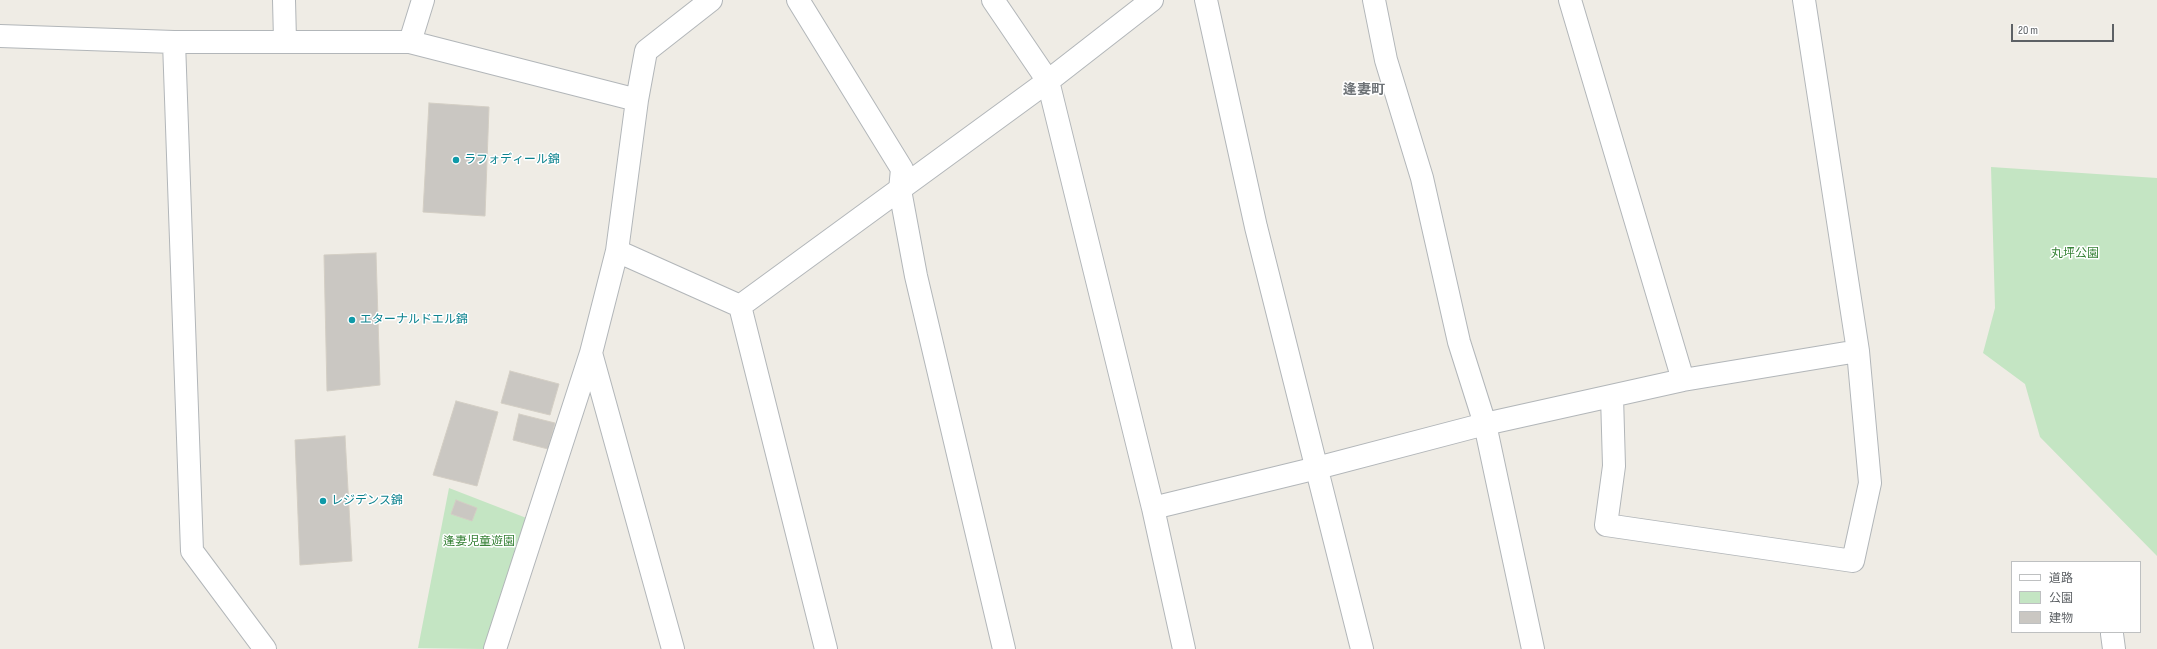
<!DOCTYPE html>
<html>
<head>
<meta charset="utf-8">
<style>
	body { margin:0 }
	#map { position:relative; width:2157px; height:649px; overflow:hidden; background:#efece5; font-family:"Sofia Sans Condensed","Noto Sans JP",sans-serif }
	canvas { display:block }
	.legend { position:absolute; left:2011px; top:561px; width:130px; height:72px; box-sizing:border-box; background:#fff; border:1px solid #bec0c1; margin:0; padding:5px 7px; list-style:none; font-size:12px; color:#5d6165 }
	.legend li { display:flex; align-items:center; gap:8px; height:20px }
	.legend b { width:20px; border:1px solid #bec0c1 }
	.scale { position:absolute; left:2011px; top:24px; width:103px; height:18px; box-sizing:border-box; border:2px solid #5d6165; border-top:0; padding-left:5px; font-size:12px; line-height:14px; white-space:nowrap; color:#5d6165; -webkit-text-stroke:3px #fff; paint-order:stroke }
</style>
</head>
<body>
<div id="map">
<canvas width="2157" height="649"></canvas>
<ul class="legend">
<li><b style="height:5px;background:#fff"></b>道路</li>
<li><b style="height:11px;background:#c4e5c3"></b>公園</li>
<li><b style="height:11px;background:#cac7c2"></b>建物</li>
</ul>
<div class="scale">20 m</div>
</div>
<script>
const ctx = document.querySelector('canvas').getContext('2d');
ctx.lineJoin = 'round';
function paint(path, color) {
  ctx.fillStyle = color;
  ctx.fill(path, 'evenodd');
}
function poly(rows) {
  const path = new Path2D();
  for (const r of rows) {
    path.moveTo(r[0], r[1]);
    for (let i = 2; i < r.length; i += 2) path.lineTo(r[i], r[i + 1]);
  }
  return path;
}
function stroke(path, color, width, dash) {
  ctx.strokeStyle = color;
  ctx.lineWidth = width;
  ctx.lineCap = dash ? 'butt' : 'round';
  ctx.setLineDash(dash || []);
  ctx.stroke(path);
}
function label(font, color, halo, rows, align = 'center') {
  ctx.font = font + ' "Sofia Sans Condensed","Noto Sans JP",sans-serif';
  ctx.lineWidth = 3;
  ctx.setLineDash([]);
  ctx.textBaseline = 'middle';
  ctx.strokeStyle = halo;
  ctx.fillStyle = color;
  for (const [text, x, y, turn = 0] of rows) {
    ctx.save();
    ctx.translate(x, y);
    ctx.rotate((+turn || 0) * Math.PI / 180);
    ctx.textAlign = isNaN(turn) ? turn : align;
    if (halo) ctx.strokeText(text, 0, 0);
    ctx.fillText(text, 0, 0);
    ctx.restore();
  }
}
paint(poly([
	[1991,167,2157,178,2157,556,2040,437,2025,384,1983,353,1995,308],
	[449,488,529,519,485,649,418,648]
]), '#c4e5c3');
const building = poly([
	[429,103,489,107,485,216,423,212,429,103],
	[376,253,380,385,327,391,324,255,376,253],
	[510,371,559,384,550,415,501,403,510,371],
	[456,401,498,412,477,486,433,475,456,401],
	[519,414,555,423,548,449,513,440,519,414],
	[345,436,352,561,300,565,295,440,345,436],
	[456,500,477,508,472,521,451,514,456,500]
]);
paint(building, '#cac7c2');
stroke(building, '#d3cec4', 1);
const street = poly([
	[284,0,285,40],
	[798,0,902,169,900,190,916,276,1004,649],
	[993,0,1048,81,1153,508,1184,649],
	[1206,0,1256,227,1362,649],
	[1374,0,1386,60,1422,178,1459,342,1485,424,1533,649],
	[1570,0,1683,380],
	[0,36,174,42,410,42,637,100,617,251,591,353,495,649],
	[174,42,192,551,265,649],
	[410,42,423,0],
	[637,100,646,51,711,0],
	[617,251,740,306],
	[740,306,1048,81,1152,0],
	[740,306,826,649],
	[591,353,673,649],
	[1612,396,1614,466,1606,525,1853,561,1870,483,1858,351],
	[1153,508,1317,468,1485,424,1683,380,1858,351,1804,0],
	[2112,634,2114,649]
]);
stroke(street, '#b2b6b9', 24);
stroke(street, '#fff', 22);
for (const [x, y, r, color] of [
	[456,160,4,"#0f9aa8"],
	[352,320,4,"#0f9aa8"],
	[323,501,4,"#0f9aa8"]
]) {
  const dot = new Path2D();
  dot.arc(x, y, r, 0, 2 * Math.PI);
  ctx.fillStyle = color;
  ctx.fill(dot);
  stroke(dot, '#fff', 1.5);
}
label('12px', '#0d838f', '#fff', [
	["ラフォディール錦",464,160],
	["エターナルドエル錦",360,320],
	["レジデンス錦",331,501]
], 'left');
label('12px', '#378237', '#fff', [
	["丸坪公園",2075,254],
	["逢妻児童遊園",479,542]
]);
label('bold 14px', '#6e7377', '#fff', [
	["逢妻町",1364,90]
]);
</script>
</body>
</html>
